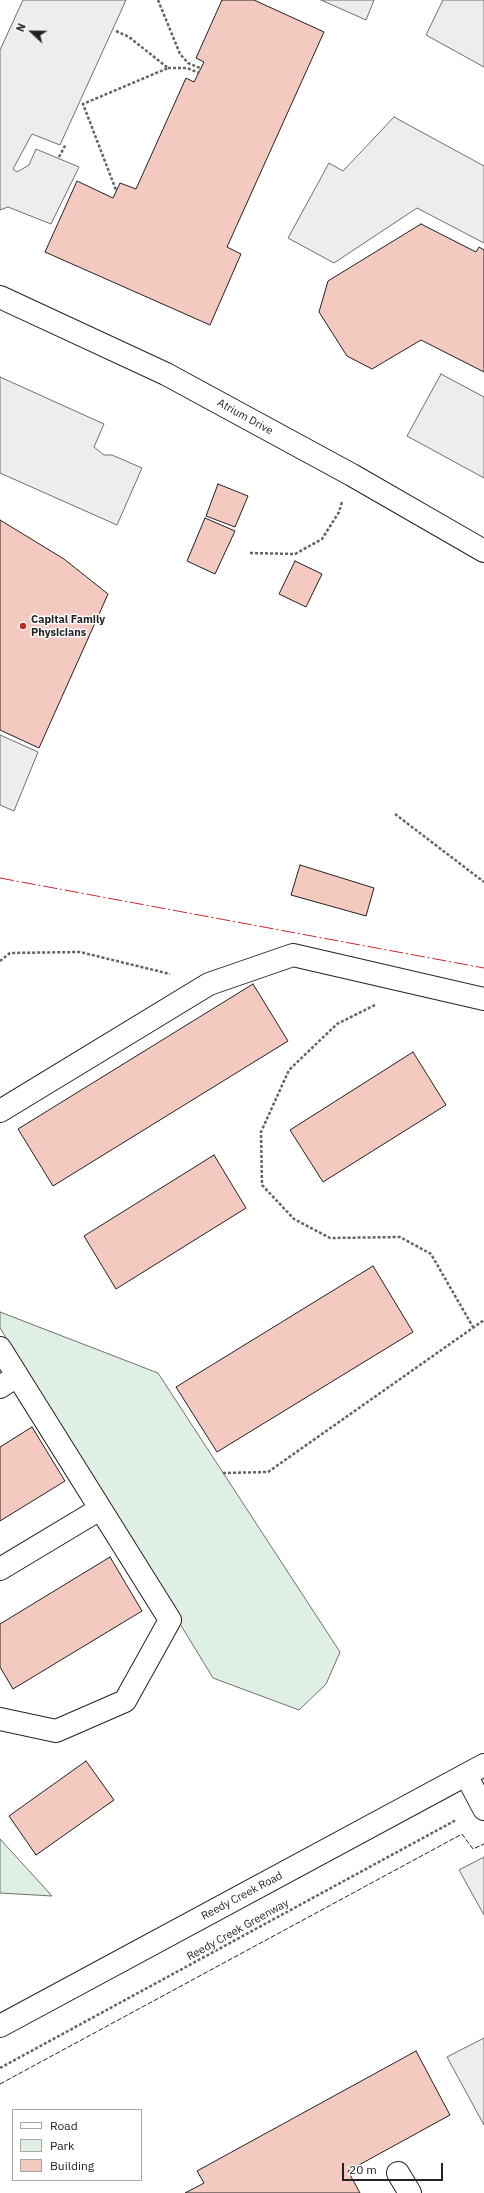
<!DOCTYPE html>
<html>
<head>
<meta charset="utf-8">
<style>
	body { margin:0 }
	#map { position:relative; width:484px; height:2193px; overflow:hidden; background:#fff; font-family:"IBM Plex Sans",sans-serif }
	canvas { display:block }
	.legend { position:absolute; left:12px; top:2109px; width:130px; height:72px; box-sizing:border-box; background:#fff; border:1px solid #a7a7a7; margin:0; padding:5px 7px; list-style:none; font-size:12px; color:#222 }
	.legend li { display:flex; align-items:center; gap:8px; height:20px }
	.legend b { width:20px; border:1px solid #a7a7a7 }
	.north { position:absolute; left:12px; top:12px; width:40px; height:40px; -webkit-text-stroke:3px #fff; paint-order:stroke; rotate:292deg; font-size:11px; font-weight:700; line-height:16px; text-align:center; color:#222 }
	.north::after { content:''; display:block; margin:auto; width:14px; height:18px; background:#222; clip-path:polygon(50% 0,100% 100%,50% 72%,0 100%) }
	.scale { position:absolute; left:342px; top:2163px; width:101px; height:18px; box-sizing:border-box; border:2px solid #222; border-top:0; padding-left:5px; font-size:12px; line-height:14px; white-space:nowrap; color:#222; -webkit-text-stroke:3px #fff; paint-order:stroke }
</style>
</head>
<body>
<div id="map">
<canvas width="484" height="2193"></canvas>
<ul class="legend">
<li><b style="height:5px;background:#fff"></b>Road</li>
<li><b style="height:11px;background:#e0efe3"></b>Park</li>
<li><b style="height:11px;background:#f3c9c0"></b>Building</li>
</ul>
<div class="north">N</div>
<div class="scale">20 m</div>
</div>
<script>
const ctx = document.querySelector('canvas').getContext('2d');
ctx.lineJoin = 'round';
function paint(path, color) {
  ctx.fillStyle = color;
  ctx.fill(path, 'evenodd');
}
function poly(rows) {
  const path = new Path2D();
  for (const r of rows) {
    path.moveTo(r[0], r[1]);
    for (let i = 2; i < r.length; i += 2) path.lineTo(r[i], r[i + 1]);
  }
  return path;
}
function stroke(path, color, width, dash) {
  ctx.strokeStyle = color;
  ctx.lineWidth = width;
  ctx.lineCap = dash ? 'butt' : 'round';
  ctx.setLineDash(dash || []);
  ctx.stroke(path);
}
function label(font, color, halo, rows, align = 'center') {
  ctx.font = font + ' "IBM Plex Sans",sans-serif';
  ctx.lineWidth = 3;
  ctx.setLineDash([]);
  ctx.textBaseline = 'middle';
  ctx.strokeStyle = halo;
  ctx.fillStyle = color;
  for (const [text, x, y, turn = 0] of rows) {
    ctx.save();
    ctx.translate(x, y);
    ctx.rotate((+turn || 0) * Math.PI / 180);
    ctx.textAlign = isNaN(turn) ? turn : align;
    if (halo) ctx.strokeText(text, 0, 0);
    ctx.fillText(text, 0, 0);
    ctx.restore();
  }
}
const green = poly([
	[0,1312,158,1373,340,1652,326,1684,299,1710,213,1678,0,1328,0,1312],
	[0,1839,52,1896,0,1893,0,1839]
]);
paint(green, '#e0efe3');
stroke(green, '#6f6f6f', 1);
const parking = poly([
	[23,0,126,0,60,145,32,134,13,169,17,172,29,165,36,149,79,167,51,224,8,207,0,210,0,50,23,0],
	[321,0,374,0,366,20,321,0],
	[443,0,484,0,484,67,426,35,443,0],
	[394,117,484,166,484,243,417,208,334,263,288,238,329,163,343,171,394,117],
	[441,374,484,397,484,478,407,436,441,374],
	[0,377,104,424,94,447,104,455,112,455,142,468,117,525,0,473,0,377],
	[0,735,38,752,14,811,0,805,0,735],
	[484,1857,484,1915,459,1870,484,1857],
	[484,2038,484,2125,447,2057,484,2038]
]);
paint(parking, '#ededed');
stroke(parking, '#6f6f6f', 1);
const building = poly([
	[222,0,254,0,324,32,227,247,241,254,210,325,45,252,77,181,113,198,120,183,136,189,186,78,194,82,204,62,196,58,222,0],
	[421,224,476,252,479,247,484,250,484,372,421,340,372,369,347,356,319,312,328,281,421,224],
	[218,484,248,496,235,527,206,516,218,484],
	[205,518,235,531,215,574,187,561,205,518],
	[0,520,64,559,108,594,39,748,0,730,0,520],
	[295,561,322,574,306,607,279,594,295,561],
	[300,865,374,888,366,916,291,895,300,865],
	[253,984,288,1041,53,1186,18,1129,253,984],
	[413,1052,446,1105,323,1182,290,1130,413,1052],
	[214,1155,246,1208,116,1289,84,1236,214,1155],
	[373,1266,413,1332,217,1452,176,1387,373,1266],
	[32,1427,65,1481,0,1521,0,1447,32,1427],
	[110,1557,142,1611,13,1689,0,1667,0,1624,110,1557],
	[86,1761,114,1800,36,1855,9,1816,86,1761],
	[416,2051,450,2115,348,2171,360,2193,185,2193,204,2183,197,2171,416,2051]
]);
paint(building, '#f3c9c0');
stroke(building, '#222', 1);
const minor = poly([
	[0,297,166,374,352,475,484,551],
	[0,1111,209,984,293,955,484,999],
	[0,1348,170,1620,125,1701,56,1731,0,1719],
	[0,1387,17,1376],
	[0,1569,100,1509],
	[466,1775,484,1809],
	[398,2173,410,2193]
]);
const major = poly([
	[0,2026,484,1765]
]);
stroke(minor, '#222', 24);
stroke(major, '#222', 24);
stroke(poly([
	[158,0,180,54,188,63,200,68],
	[116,31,129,37,168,68,83,104,116,190],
	[168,68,187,68,199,73],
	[59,157,66,144],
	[250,553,295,554,322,539,339,512,342,502],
	[395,814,484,882],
	[0,961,10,953,80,952,170,974],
	[375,1005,337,1024,289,1070,261,1132,262,1185,294,1219,330,1238,400,1237,431,1254,473,1327],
	[223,1473,268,1472,484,1320],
	[0,2068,456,1820]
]), '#646464', 2.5, [3, 2]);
stroke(minor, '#fff', 22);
stroke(major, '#fff', 22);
stroke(poly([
	[0,2084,462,1834,473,1849,484,1844]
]), '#222', 1, [5, 2]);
stroke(poly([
	[0,878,484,968]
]), '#c62828', 1, [14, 3, 2, 3]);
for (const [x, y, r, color] of [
	[23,626,4,"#c62828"]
]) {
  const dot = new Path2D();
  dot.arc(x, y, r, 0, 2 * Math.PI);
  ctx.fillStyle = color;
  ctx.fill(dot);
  stroke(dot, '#fff', 1.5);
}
label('11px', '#222', '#fff', [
	["Atrium Drive",245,417,29],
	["Reedy Creek Road",242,1896,-28],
	["Reedy Creek Greenway",238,1930,-29]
]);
label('bold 11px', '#222', '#fff', [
	["Capital Family",31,620],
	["Physicians",31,633]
], 'left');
</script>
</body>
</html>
